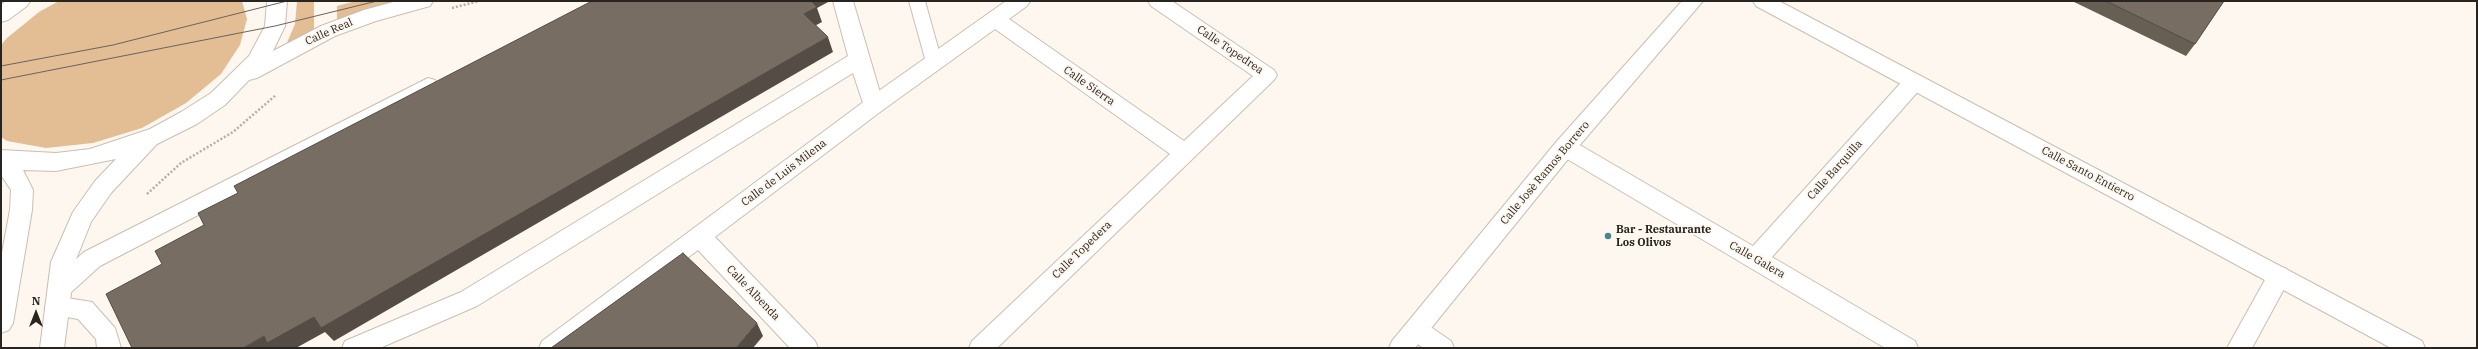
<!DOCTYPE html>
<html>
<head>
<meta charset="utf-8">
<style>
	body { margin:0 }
	#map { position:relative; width:2478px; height:349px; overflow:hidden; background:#fef7ef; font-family:"IBM Plex Serif",serif }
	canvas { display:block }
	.frame { position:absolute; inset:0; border:2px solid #28241f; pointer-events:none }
	.north { position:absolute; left:16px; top:293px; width:40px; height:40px; -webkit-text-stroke:3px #fef7ef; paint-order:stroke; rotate:0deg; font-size:11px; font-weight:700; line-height:16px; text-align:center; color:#28241f }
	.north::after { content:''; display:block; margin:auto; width:14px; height:18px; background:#28241f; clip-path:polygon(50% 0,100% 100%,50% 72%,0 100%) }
</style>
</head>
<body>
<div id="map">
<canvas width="2478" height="349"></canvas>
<div class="frame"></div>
<div class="north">N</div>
</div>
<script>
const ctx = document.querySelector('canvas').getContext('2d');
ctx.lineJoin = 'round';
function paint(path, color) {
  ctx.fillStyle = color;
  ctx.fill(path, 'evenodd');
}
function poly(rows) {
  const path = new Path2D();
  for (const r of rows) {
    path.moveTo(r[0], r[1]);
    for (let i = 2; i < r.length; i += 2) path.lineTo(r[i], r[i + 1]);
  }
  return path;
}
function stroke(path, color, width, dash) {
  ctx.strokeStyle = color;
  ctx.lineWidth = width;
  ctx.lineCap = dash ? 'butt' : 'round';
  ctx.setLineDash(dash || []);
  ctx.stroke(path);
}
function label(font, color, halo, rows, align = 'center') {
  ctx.font = font + ' "IBM Plex Serif",serif';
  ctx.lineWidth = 4;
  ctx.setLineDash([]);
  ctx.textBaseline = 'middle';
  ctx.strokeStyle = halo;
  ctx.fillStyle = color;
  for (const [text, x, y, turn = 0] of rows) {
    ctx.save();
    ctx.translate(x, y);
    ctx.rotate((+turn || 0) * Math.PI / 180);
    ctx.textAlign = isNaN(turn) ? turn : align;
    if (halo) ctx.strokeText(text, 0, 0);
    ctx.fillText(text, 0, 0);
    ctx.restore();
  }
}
paint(poly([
	[59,1,242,1,247,19,240,45,221,74,186,103,142,128,93,143,46,148,7,141,1,137,1,45,7,38,39,12],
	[297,1,314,1,314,30,286,45,295,24],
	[356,1,402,1,337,20,337,6]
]), '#e3bd93');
const lane = poly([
	[909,1,925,1,942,62,940,66,934,68,928,66,926,62,909,1]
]);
const street = poly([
	[833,1,853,1,884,106,880,112,873,114,866,112,853,73,477,306,380,348,342,348,345,341,461,292,848,56,833,1],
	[1148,1,1172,1,1274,70,1277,75,1274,80,997,348,969,348,972,341,1170,154,988,24,985,19,988,14,995,12,1002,14,1184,141,1253,76,1151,6,1148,1],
	[1914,74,1921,76,1924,82,1921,88,1772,257,1915,341,1918,348,1885,348,1557,153,1554,147,1557,141,1565,139,1573,141,1753,246,1907,76,1914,74],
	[428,78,435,80,438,86,435,92,100,266,68,295,61,297,92,302,115,328,121,348,97,348,96,339,78,319,49,314,45,307,49,300,58,297,52,295,48,288,52,281,84,252,428,78],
	[2279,266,2287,269,2291,276,2252,348,2227,348,2271,269,2279,266],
	[1417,320,1425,323,1451,341,1454,348,1423,348,1409,337,1405,330,1409,323,1417,320]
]);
const secondary = poly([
	[6,1,30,1,27,6,8,20,1,22,1,5,6,1],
	[267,1,287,1,285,26,273,51,321,26,364,10,397,1,433,1,430,6,376,21,335,36,257,78,249,80,225,105,197,124,157,144,111,193,91,222,75,262,64,348,40,348,51,262,73,212,95,181,116,159,56,171,23,170,33,190,32,210,13,323,9,330,1,333,1,258,10,210,11,190,1,175,1,150,56,153,90,149,150,129,181,112,211,93,249,56,265,26,267,1],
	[1006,1,1030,1,1027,6,880,112,715,237,815,341,818,348,790,348,698,250,569,348,539,348,542,341,866,100,1006,1],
	[1682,1,1703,1,1573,153,1415,348,1389,348,1392,341,1557,141,1682,1],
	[1753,1,1779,1,2422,341,2425,348,2391,348,1756,6,1753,1]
]);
stroke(lane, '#cabeb2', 2);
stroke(street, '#cabeb2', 2);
stroke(secondary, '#cabeb2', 2);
stroke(poly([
	[452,8,479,1],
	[147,194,181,163,233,132,276,95]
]), '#b4aea7', 2.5, [2, 2]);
paint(lane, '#fff');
paint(street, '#fff');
paint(secondary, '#fff');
stroke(poly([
	[1,66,113,45,287,1],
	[1,80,275,26,377,1]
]), '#69645e', 1);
paint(poly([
	[2072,1,2224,1,2195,44,2186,56]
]), '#675e54');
paint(poly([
	[808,1,830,1,817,8,822,22,809,29,804,14],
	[828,37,833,52,334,341,325,332,296,348,243,348,264,336,314,317],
	[757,323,763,336,753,348,736,348]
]), '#544c45');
const building = poly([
	[592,1,811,1,817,7,804,14,828,37,321,328,314,317,267,343,264,336,243,348,132,348,106,294,162,264,155,251,204,225,198,213,238,193,234,186,592,1],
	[2106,1,2224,1,2195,44,2106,1],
	[683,253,757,323,736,348,551,348,683,253]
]);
paint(building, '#786d62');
stroke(building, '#544c45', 1);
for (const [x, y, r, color] of [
	[1608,236,4,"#428a90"]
]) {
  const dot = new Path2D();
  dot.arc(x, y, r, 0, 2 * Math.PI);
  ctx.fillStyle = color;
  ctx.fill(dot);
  stroke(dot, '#fef7ef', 1.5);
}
label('11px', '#28241f', '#fef7ef', [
	["Calle Real",329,32,-24],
	["Calle Topedrea",1230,50,34],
	["Calle Sierra",1089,86,35],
	["Calle Barquilla",1835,170,-48],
	["Calle de Luis Milena",784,173,-37],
	["Calle Josè Ramos Borrero",1545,173,-50],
	["Calle Santo Entierro",2088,174,28],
	["Calle Topedera",1082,250,-44],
	["Calle Galera",1757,260,30],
	["Calle Albenda",753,293,46]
]);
label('bold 11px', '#28241f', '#fef7ef', [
	["Bar - Restaurante",1616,230],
	["Los Olivos",1616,243]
], 'left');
</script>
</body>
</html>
